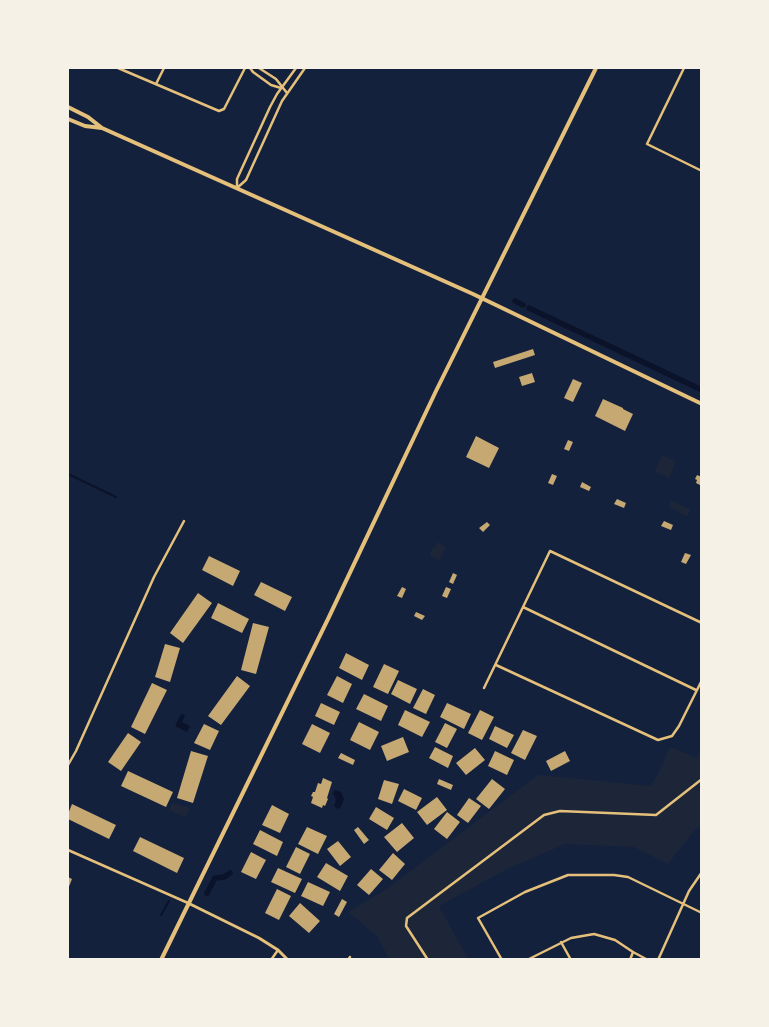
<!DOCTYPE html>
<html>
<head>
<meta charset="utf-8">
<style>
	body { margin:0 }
	#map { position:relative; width:769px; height:1027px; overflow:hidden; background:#14213d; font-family:Literata,serif }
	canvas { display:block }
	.frame { position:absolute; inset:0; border:69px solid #f6f1e7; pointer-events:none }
</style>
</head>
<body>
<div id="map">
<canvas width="769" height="1027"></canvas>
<div class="frame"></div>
</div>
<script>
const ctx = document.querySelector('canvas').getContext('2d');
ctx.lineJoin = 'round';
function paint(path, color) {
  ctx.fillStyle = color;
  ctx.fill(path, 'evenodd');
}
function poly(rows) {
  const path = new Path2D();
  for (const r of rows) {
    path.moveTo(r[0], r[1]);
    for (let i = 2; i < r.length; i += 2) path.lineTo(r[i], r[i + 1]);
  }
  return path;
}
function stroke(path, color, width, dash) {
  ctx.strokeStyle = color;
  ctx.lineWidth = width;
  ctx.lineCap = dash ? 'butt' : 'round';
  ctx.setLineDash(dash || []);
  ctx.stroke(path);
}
paint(poly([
	[662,455,676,462,669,478,655,471],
	[671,500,691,510,687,516,668,507],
	[437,542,446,547,440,560,430,556,432,547,434,548],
	[670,747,696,758,701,750,701,825,693,832,668,864,634,847,565,844,507,869,439,906,468,959,389,959,377,936,348,912,387,889,538,775,650,786,657,776],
	[172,803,190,808,185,817,169,810]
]), '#1d2539');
paint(poly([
	[181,714,185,715,182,722,190,726,187,732,175,726],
	[335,790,341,792,344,799,341,807,338,809,334,806,336,800,333,793]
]), '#0b132b');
stroke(poly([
	[68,474,116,497],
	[161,915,169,901]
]), '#0b132b', 2);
stroke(poly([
	[515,301,523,305],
	[529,308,702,390],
	[207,893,215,878,224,877,230,873]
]), '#0b132b', 5.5);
paint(poly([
	[533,349,535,355,495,368,493,362],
	[532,373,535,382,522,386,519,377],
	[573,379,582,383,573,402,564,398],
	[603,399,623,408,623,409,633,414,625,431,595,416],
	[476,436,499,448,489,468,466,457],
	[568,440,573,442,569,451,564,449],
	[552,474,557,476,553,485,548,483],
	[697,475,702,477,700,485,696,483,697,480,695,479],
	[582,482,591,487,589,491,580,487],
	[617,499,626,503,624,508,614,504],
	[664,521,673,525,671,530,661,526],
	[487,522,490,525,483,532,479,528],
	[685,553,691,555,686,564,681,562],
	[209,556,240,571,233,586,202,570],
	[453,573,457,575,453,584,449,582],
	[261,582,292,597,285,611,254,595],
	[402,587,406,589,402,598,397,596],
	[446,587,451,589,447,598,442,596],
	[198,593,212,603,183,643,170,633],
	[218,603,249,619,242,633,211,618],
	[416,612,425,616,422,620,414,616],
	[253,623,269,627,256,674,241,670],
	[165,644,180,648,170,682,155,677],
	[346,653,369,665,362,680,339,668],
	[384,664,399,671,388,694,373,687],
	[237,676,250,686,221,725,208,716],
	[337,676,352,684,343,703,327,695],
	[398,680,417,689,410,704,391,694],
	[152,683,167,690,145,734,131,727],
	[423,689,435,695,426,714,413,708],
	[364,694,388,706,381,721,356,709],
	[321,703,340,712,334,725,315,716],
	[447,703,471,714,464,729,440,717],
	[405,710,430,722,422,737,398,725],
	[480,710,494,717,482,740,468,733],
	[359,722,379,732,370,750,350,740],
	[445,723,457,729,447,748,435,742],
	[204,724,219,731,210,750,194,743],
	[312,724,330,733,320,753,302,744],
	[495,726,514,735,507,748,489,739],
	[523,730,537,736,525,760,511,753],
	[128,733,141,742,121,771,108,762],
	[403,737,409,752,387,761,381,746],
	[435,747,453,756,448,768,429,758],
	[475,748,485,760,466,775,456,763],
	[191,751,208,756,193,803,177,798],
	[495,751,514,760,507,775,488,766],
	[565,751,570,761,551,771,546,761],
	[341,753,355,760,353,765,338,758],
	[128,771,173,792,166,807,121,786],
	[323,778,332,782,327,798,328,799,325,806,323,805,322,808,311,803,313,797,311,796,313,792,315,792,318,783,321,784],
	[439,779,453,785,451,790,437,784],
	[492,779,505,789,489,809,476,799],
	[384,780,399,784,392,804,378,799],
	[404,789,422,798,416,810,398,801],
	[437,797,447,810,427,825,417,812],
	[469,798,481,806,468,823,457,815],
	[72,804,116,825,109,839,68,819,68,814],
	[272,805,289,814,280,833,262,825],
	[376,807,394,818,387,830,369,819],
	[447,812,460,822,447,839,434,829],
	[402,823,414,838,397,852,384,837],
	[307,827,327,836,318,854,298,844],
	[358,827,369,840,364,844,354,830],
	[260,830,283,842,277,856,253,844],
	[140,837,184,858,177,873,133,851],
	[338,841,351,857,340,866,327,849],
	[296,847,310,854,300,874,286,867],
	[251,852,266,860,256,879,241,872],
	[393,853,405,864,392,880,379,870],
	[326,863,348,876,340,891,317,877],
	[278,868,302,879,295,893,271,882],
	[371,869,383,879,369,895,357,885],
	[68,877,72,879,68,889],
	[308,882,330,892,323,906,301,896],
	[277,889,291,896,279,920,265,913],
	[342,899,347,902,339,917,334,914],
	[300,903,320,921,309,933,289,916]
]), '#c6a872');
stroke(poly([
	[118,68,219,111,224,109,245,68],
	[250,68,253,72,271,85,281,88],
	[259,68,276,79,287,93],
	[684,68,647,144,702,171],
	[156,84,164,68],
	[237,188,246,180,282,101,305,68],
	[237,188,237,179,270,107,277,94,296,68],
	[523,607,696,690],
	[496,665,658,740,672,736,679,726,702,680],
	[484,688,550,551,702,623],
	[68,765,76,751,154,577,184,521],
	[68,850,188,903],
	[561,942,571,960],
	[271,960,278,950],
	[348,960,350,957],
	[428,960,406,926,407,918,544,815,560,811,656,815,702,779],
	[502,960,478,918,525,892,568,875,614,875,628,877,702,913],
	[527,960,571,938,594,934,615,940,633,952,648,960],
	[630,960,633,952],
	[658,960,689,891,702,872]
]), '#e5c07b', 2.5);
stroke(poly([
	[188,903,259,938,278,950,288,960]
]), '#e5c07b', 3);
stroke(poly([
	[68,107,88,117,102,128,473,294,702,404],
	[68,119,85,126,102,128],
	[161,960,328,619,436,391,596,68]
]), '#e5c07b', 4);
</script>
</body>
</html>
